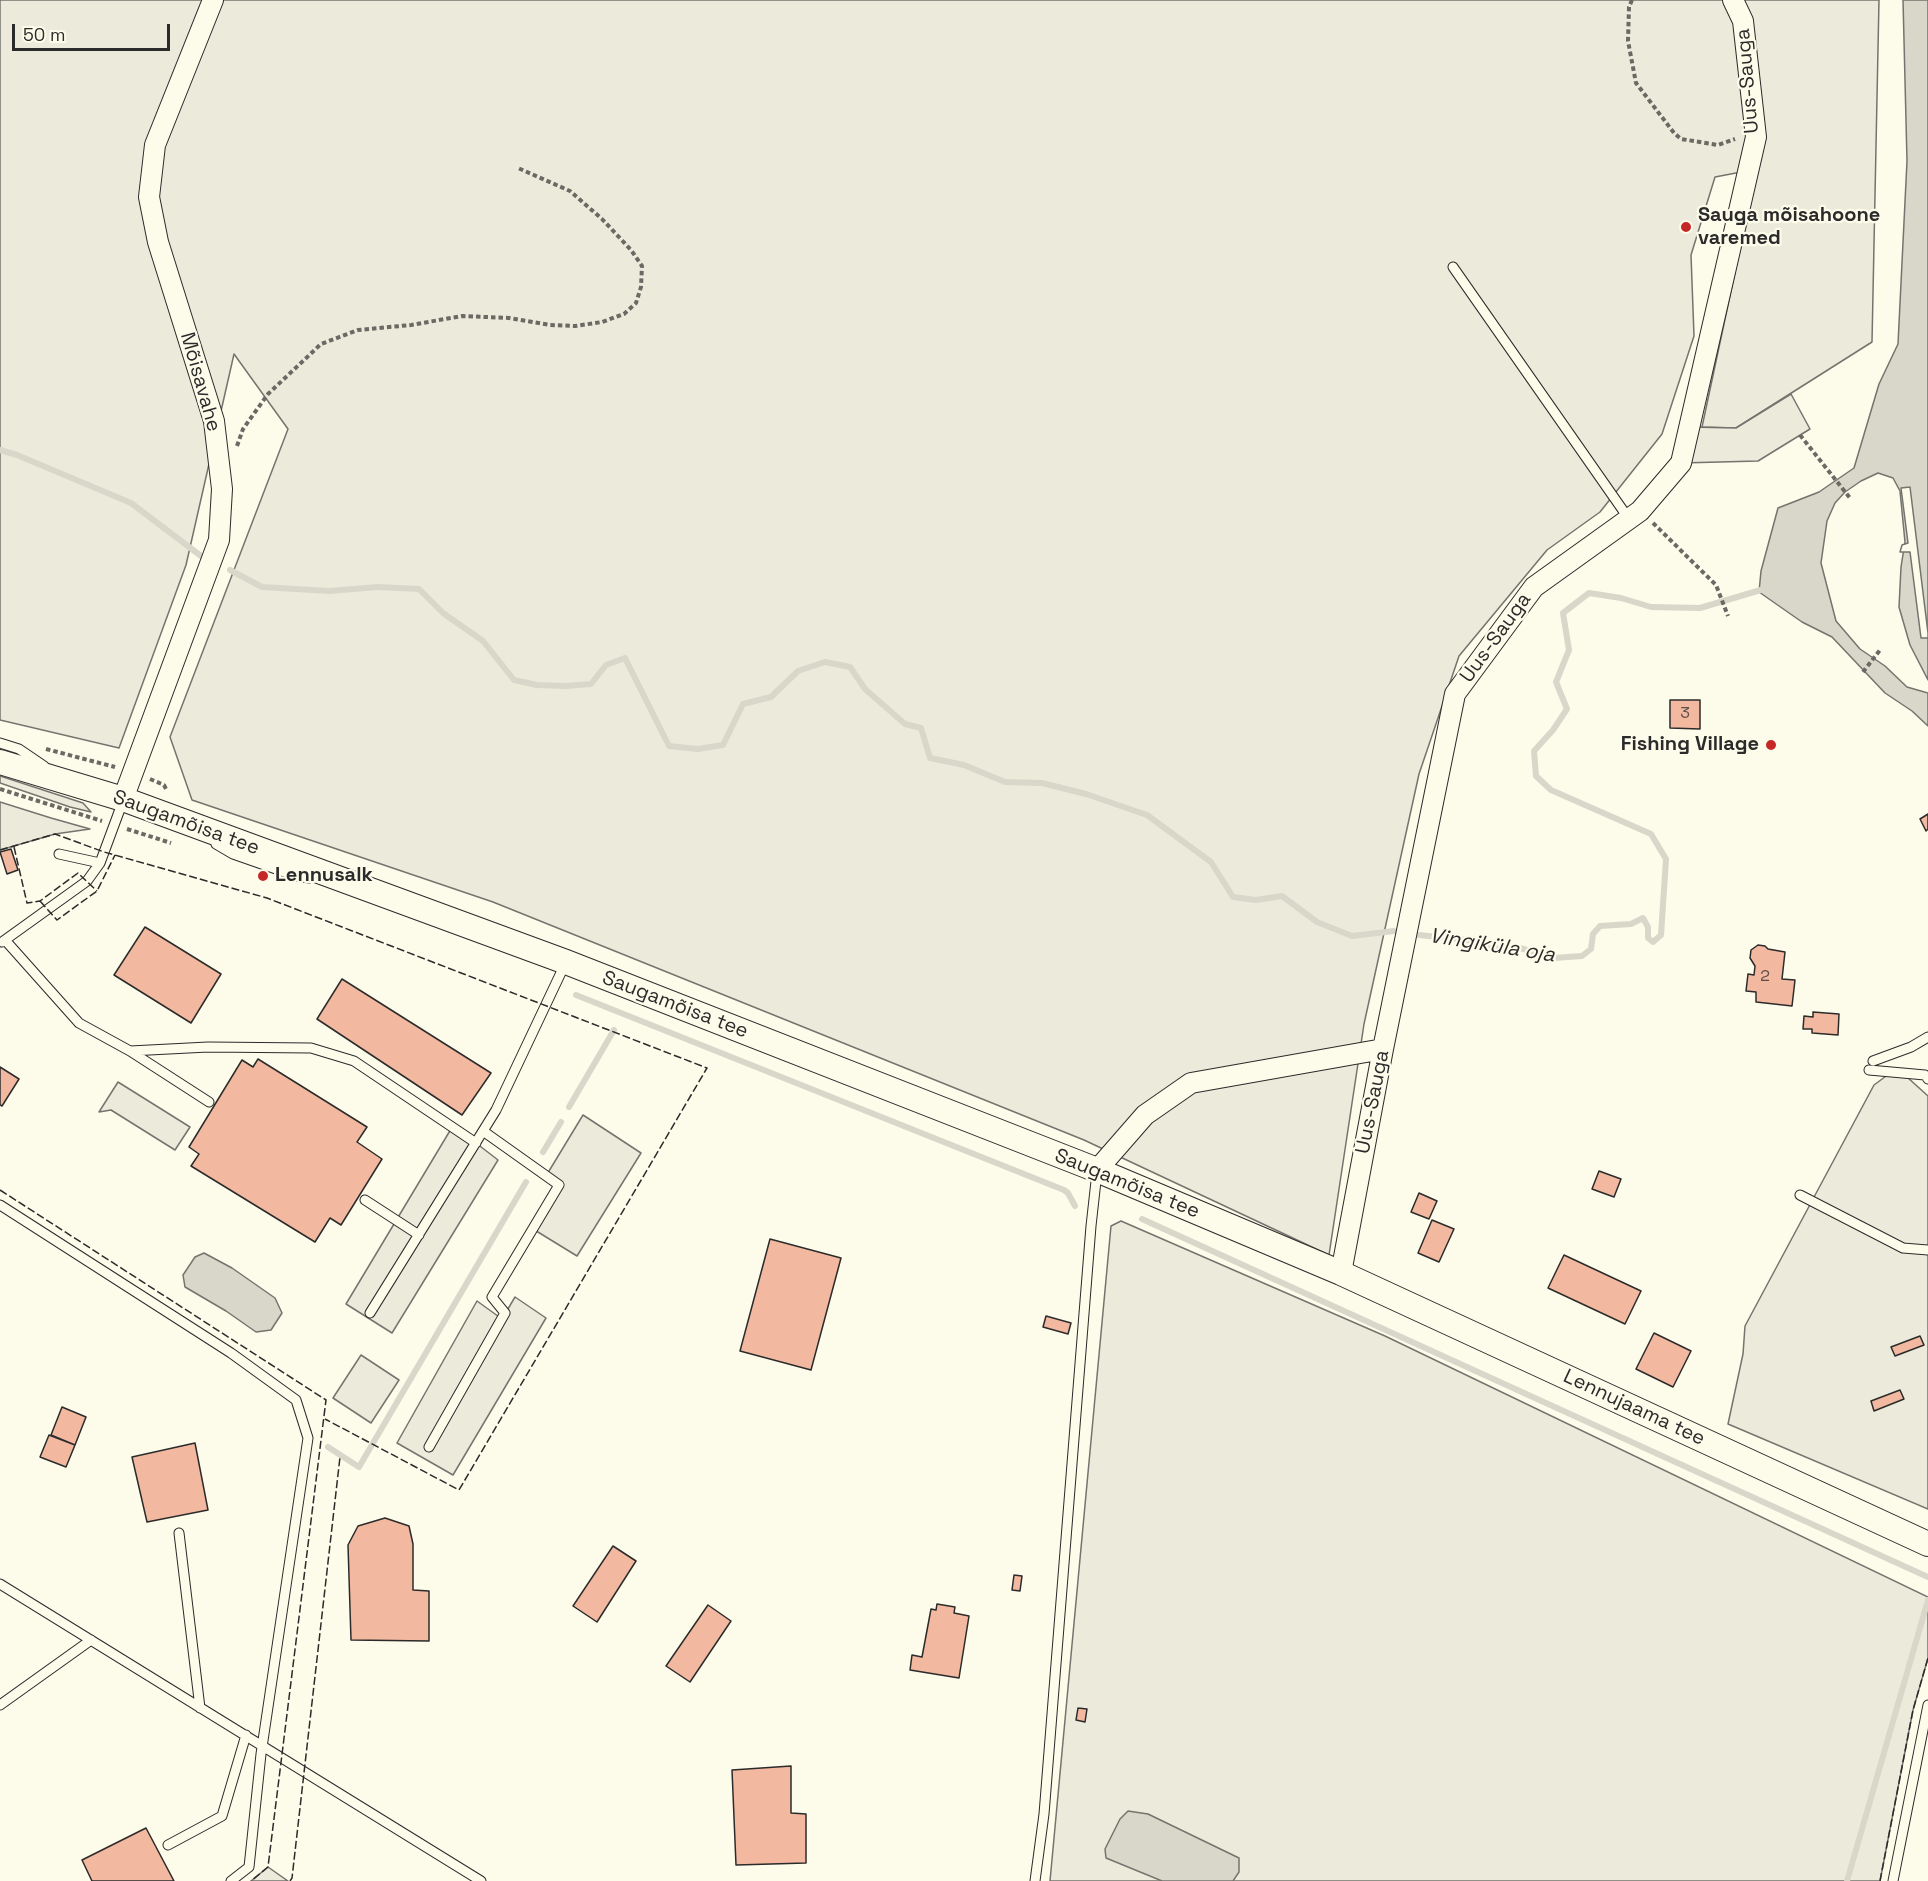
<!DOCTYPE html>
<html>
<head>
<meta charset="utf-8">
<style>
	body { margin:0 }
	#map { position:relative; width:1928px; height:1881px; overflow:hidden; background:#fdfbea; font-family:"Space Grotesk",sans-serif }
	canvas { display:block }
	.scale { position:absolute; left:12px; top:24px; width:158px; height:27px; box-sizing:border-box; border:3px solid #2b2b2b; border-top:0; padding-left:8px; font-size:18px; line-height:21px; white-space:nowrap; color:#2b2b2b; -webkit-text-stroke:4px #fdfbea; paint-order:stroke }
</style>
</head>
<body>
<div id="map">
<canvas width="1928" height="1881"></canvas>
<div class="scale">50 m</div>
</div>
<script>
const ctx = document.querySelector('canvas').getContext('2d');
ctx.lineJoin = 'round';
function paint(path, color) {
  ctx.fillStyle = color;
  ctx.fill(path, 'evenodd');
}
function poly(rows) {
  const path = new Path2D();
  for (const r of rows) {
    path.moveTo(r[0], r[1]);
    for (let i = 2; i < r.length; i += 2) path.lineTo(r[i], r[i + 1]);
  }
  return path;
}
function stroke(path, color, width, dash) {
  ctx.strokeStyle = color;
  ctx.lineWidth = width;
  ctx.lineCap = dash ? 'butt' : 'round';
  ctx.setLineDash(dash || []);
  ctx.stroke(path);
}
function label(font, color, halo, rows, align = 'center') {
  ctx.font = font + ' "Space Grotesk",sans-serif';
  ctx.lineWidth = 4.5;
  ctx.setLineDash([]);
  ctx.textBaseline = 'middle';
  ctx.strokeStyle = halo;
  ctx.fillStyle = color;
  for (const [text, x, y, turn = 0] of rows) {
    ctx.save();
    ctx.translate(x, y);
    ctx.rotate((+turn || 0) * Math.PI / 180);
    ctx.textAlign = isNaN(turn) ? turn : align;
    if (halo) ctx.strokeText(text, 0, 0);
    ctx.fillText(text, 0, 0);
    ctx.restore();
  }
}
const green = poly([
	[0,0,1879,0,1872,342,1736,428,1702,427,1757,169,1715,177,1691,255,1694,336,1662,434,1600,512,1547,550,1459,656,1419,774,1364,1024,1329,1255,1084,1140,493,902,192,800,170,737,288,429,234,354,186,565,119,748,0,720,0,0],
	[0,776,83,803,91,812,70,807,0,783,0,776],
	[0,802,51,818,90,829,55,834,0,850,0,802],
	[1897,1068,1928,1096,1928,1509,1728,1424,1743,1354,1745,1326,1874,1085,1897,1068],
	[1121,1221,1385,1336,1928,1597,1928,1658,1913,1710,1880,1881,1050,1881,1111,1226,1121,1221],
	[361,1355,399,1380,371,1423,333,1398,361,1355],
	[268,1867,288,1881,251,1881,268,1867]
]);
paint(green, '#ecebdb');
stroke(green, '#74746e', 1.5);
const parking = poly([
	[1791,394,1810,429,1758,461,1681,463,1689,427,1736,428,1791,394],
	[118,1082,190,1127,175,1150,111,1110,99,1112,118,1082],
	[583,1115,641,1153,577,1256,533,1229,559,1186,546,1176,583,1115],
	[451,1129,476,1143,498,1160,392,1333,346,1304,451,1129],
	[515,1297,546,1318,453,1475,397,1443,477,1301,502,1319,515,1297]
]);
paint(parking, '#eceadb');
stroke(parking, '#74746e', 1.5);
const water = poly([
	[1903,0,1928,0,1928,680,1910,645,1899,607,1901,567,1905,542,1900,491,1893,478,1878,473,1861,481,1845,492,1835,503,1827,521,1821,563,1836,621,1860,649,1885,666,1907,687,1928,693,1928,726,1912,711,1885,693,1832,637,1802,622,1759,592,1761,571,1778,508,1819,492,1854,468,1879,384,1898,344,1907,161,1903,0],
	[204,1253,232,1268,275,1298,282,1313,271,1330,256,1332,226,1311,185,1287,183,1275,195,1257,204,1253],
	[1128,1811,1148,1814,1239,1858,1239,1872,1233,1881,1162,1881,1106,1858,1105,1849,1120,1819,1128,1811]
]);
paint(water, '#d8d7c9');
stroke(water, '#74746e', 1.5);
const pier = poly([
	[1910,487,1928,633,1928,638,1921,638,1910,552,1900,552,1902,545,1908,543,1901,488,1910,487]
]);
paint(pier, '#fdfbea');
stroke(pier, '#74746e', 1.5);
stroke(poly([
	[0,450,17,455,131,503,201,556],
	[230,570,262,587,329,591,378,587,419,589,443,613,483,641,514,680,537,685,566,686,591,684,606,665,625,658,669,746,698,749,723,745,743,704,771,697,798,671,825,662,850,667,865,689,905,724,921,728,930,758,964,765,1005,782,1042,783,1086,794,1147,815,1211,862,1233,897,1256,900,1282,896,1317,922,1352,936,1394,931],
	[1419,935,1467,940,1509,952,1520,948,1554,958,1582,956,1591,949,1593,934,1600,926,1631,924,1643,918,1648,927,1648,938,1653,942,1661,935,1666,859,1651,834,1551,790,1536,776,1534,751,1553,730,1567,709,1556,682,1569,650,1563,613,1589,593,1621,598,1651,607,1700,608,1764,589],
	[576,995,1064,1190,1068,1193,1075,1206],
	[569,1107,614,1030],
	[543,1152,561,1122],
	[1142,1219,1928,1577],
	[328,1447,359,1467,526,1182],
	[1847,1881,1928,1600]
]), '#d8d7c9', 6);
const building = poly([
	[1670,700,1700,700,1700,729,1670,728,1670,700],
	[1928,814,1928,829,1926,831,1920,819,1928,814],
	[11,849,18,870,7,874,0,852,11,849],
	[145,927,221,974,191,1023,114,975,145,927],
	[1758,945,1765,946,1768,949,1785,952,1782,979,1795,980,1792,1006,1756,1002,1756,992,1746,991,1748,974,1754,975,1755,966,1750,958,1751,950,1758,945],
	[342,979,491,1073,462,1115,317,1019,342,979],
	[1813,1012,1839,1014,1838,1035,1812,1033,1812,1029,1803,1029,1804,1016,1813,1017,1813,1012],
	[258,1059,367,1127,357,1142,382,1159,341,1225,330,1218,315,1242,191,1166,199,1154,189,1147,242,1060,253,1067,258,1059],
	[0,1067,19,1079,2,1106,0,1105,0,1067],
	[1599,1171,1621,1179,1614,1197,1592,1189,1599,1171],
	[1419,1193,1437,1201,1429,1219,1411,1212,1419,1193],
	[1432,1220,1454,1229,1439,1262,1418,1253,1432,1220],
	[770,1239,841,1258,811,1370,740,1351,770,1239],
	[1564,1255,1641,1291,1625,1324,1548,1288,1564,1255],
	[1046,1316,1071,1323,1068,1334,1043,1327,1046,1316],
	[1654,1333,1691,1351,1673,1387,1636,1369,1654,1333],
	[1920,1336,1924,1345,1895,1356,1891,1347,1920,1336],
	[1900,1390,1904,1399,1874,1411,1871,1401,1900,1390],
	[62,1407,86,1417,75,1445,51,1435,62,1407],
	[49,1435,75,1445,66,1467,40,1457,49,1435],
	[195,1443,208,1510,147,1522,132,1457,195,1443],
	[385,1518,409,1526,413,1544,413,1590,429,1591,429,1641,351,1640,348,1545,358,1526,385,1518],
	[613,1546,636,1561,597,1622,573,1606,613,1546],
	[1014,1575,1022,1576,1020,1591,1012,1590,1014,1575],
	[937,1604,955,1607,954,1613,969,1616,959,1678,910,1670,912,1655,922,1657,931,1609,936,1610,937,1604],
	[708,1605,731,1621,690,1682,666,1666,708,1605],
	[1078,1708,1087,1709,1085,1722,1076,1720,1078,1708],
	[791,1766,791,1813,806,1814,806,1863,736,1865,732,1770,791,1766],
	[146,1828,174,1881,92,1881,82,1860,146,1828]
]);
paint(building, '#f2b8a0');
stroke(building, '#2b2b2b', 1.5);
const service = poly([
	[1453,267,1629,519],
	[0,743,19,749,44,766],
	[216,844,233,854,296,876,309,878],
	[59,854,100,863],
	[5,940,79,1023,130,1051,209,1102],
	[2,942,87,881,100,863,123,801],
	[130,1051,208,1047,311,1048,354,1061,476,1143],
	[1873,1061,1911,1047,1928,1037],
	[1869,1070,1925,1075,1928,1079],
	[1800,1195,1903,1248,1928,1250],
	[365,1200,419,1235],
	[0,1205,231,1353,296,1400,308,1438,261,1754,249,1867,231,1881],
	[370,1313,496,1110,566,962],
	[429,1447,505,1313,492,1297,559,1185,483,1131],
	[179,1533,200,1708],
	[0,1584,481,1881],
	[0,1705,91,1640],
	[168,1845,222,1816,246,1735],
	[1035,1881,1044,1814,1091,1226,1097,1172],
	[1893,1881,1928,1705]
]);
const minor = poly([
	[123,799,219,540,222,489,214,421,158,242,149,197,155,145,213,0],
	[1097,1170,1145,1115,1191,1083,1383,1049],
	[1341,1273,1383,1049,1455,694,1534,587,1640,511,1681,463,1756,137,1743,21,1733,0]
]);
const tertiary = poly([
	[0,762,123,799,566,962,1097,1170,1341,1273,1928,1544]
]);
stroke(service, '#2b2b2b', 11);
stroke(minor, '#2b2b2b', 22);
stroke(tertiary, '#2b2b2b', 26);
stroke(poly([
	[1632,0,1629,7,1628,41,1636,83,1674,133,1681,139,1718,145,1735,139],
	[1800,435,1850,498],
	[237,446,243,429,268,394,321,344,358,330,411,325,462,316,509,318,550,325,575,326,602,322,624,314,636,303,641,287,642,266,631,250,602,219,570,191,518,168],
	[1653,523,1716,585,1728,616],
	[1863,672,1880,650],
	[46,749,115,767],
	[150,779,164,785,167,791],
	[0,789,102,821],
	[127,829,171,843]
]), '#6a6964', 4, [4.5, 3]);
stroke(service, '#fdfbea', 9);
stroke(minor, '#fdfbea', 20);
stroke(tertiary, '#fdfbea', 24);
stroke(poly([
	[14,847,27,903,40,901,78,873,97,891],
	[0,850,55,834,104,852,267,898,707,1068,459,1490,325,1419],
	[40,901,57,920,97,891,115,855],
	[0,1190,326,1400,268,1867,251,1881],
	[290,1881,292,1878,340,1457],
	[1880,1881,1913,1710,1928,1658]
]), '#2b2b2b', 1.5, [8, 3]);
for (const [x, y, r, color] of [
	[1686,227,6,"#c62828"],
	[1771,745,6,"#c62828"],
	[263,876,6,"#c62828"]
]) {
  const dot = new Path2D();
  dot.arc(x, y, r, 0, 2 * Math.PI);
  ctx.fillStyle = color;
  ctx.fill(dot);
  stroke(dot, '#fdfbea', 2);
}
label('16px', '#5d4e48', null, [
	["3",1685,714],
	["2",1765,977]
]);
label('20px', '#2b2b2b', '#fdfbea', [
	["Uus-Sauga",1748,81,-95],
	["Mõisavahe",200,382,74],
	["Uus-Sauga",1496,638,-54],
	["Saugamõisa tee",186,823,20],
	["Saugamõisa tee",675,1005,21],
	["Uus-Sauga",1373,1102,-79],
	["Saugamõisa tee",1127,1184,22],
	["Lennujaama tee",1634,1408,25]
]);
label('bold 20px', '#2b2b2b', '#fdfbea', [
	["Sauga mõisahoone",1698,216],
	["varemed",1698,239],
	["Fishing Village",1759,745,"right"],
	["Lennusalk",275,876]
], 'left');
label('italic 21px', '#2b2b2b', '#fdfbea', [
	["Vingiküla oja",1492,946,9]
]);
</script>
</body>
</html>
